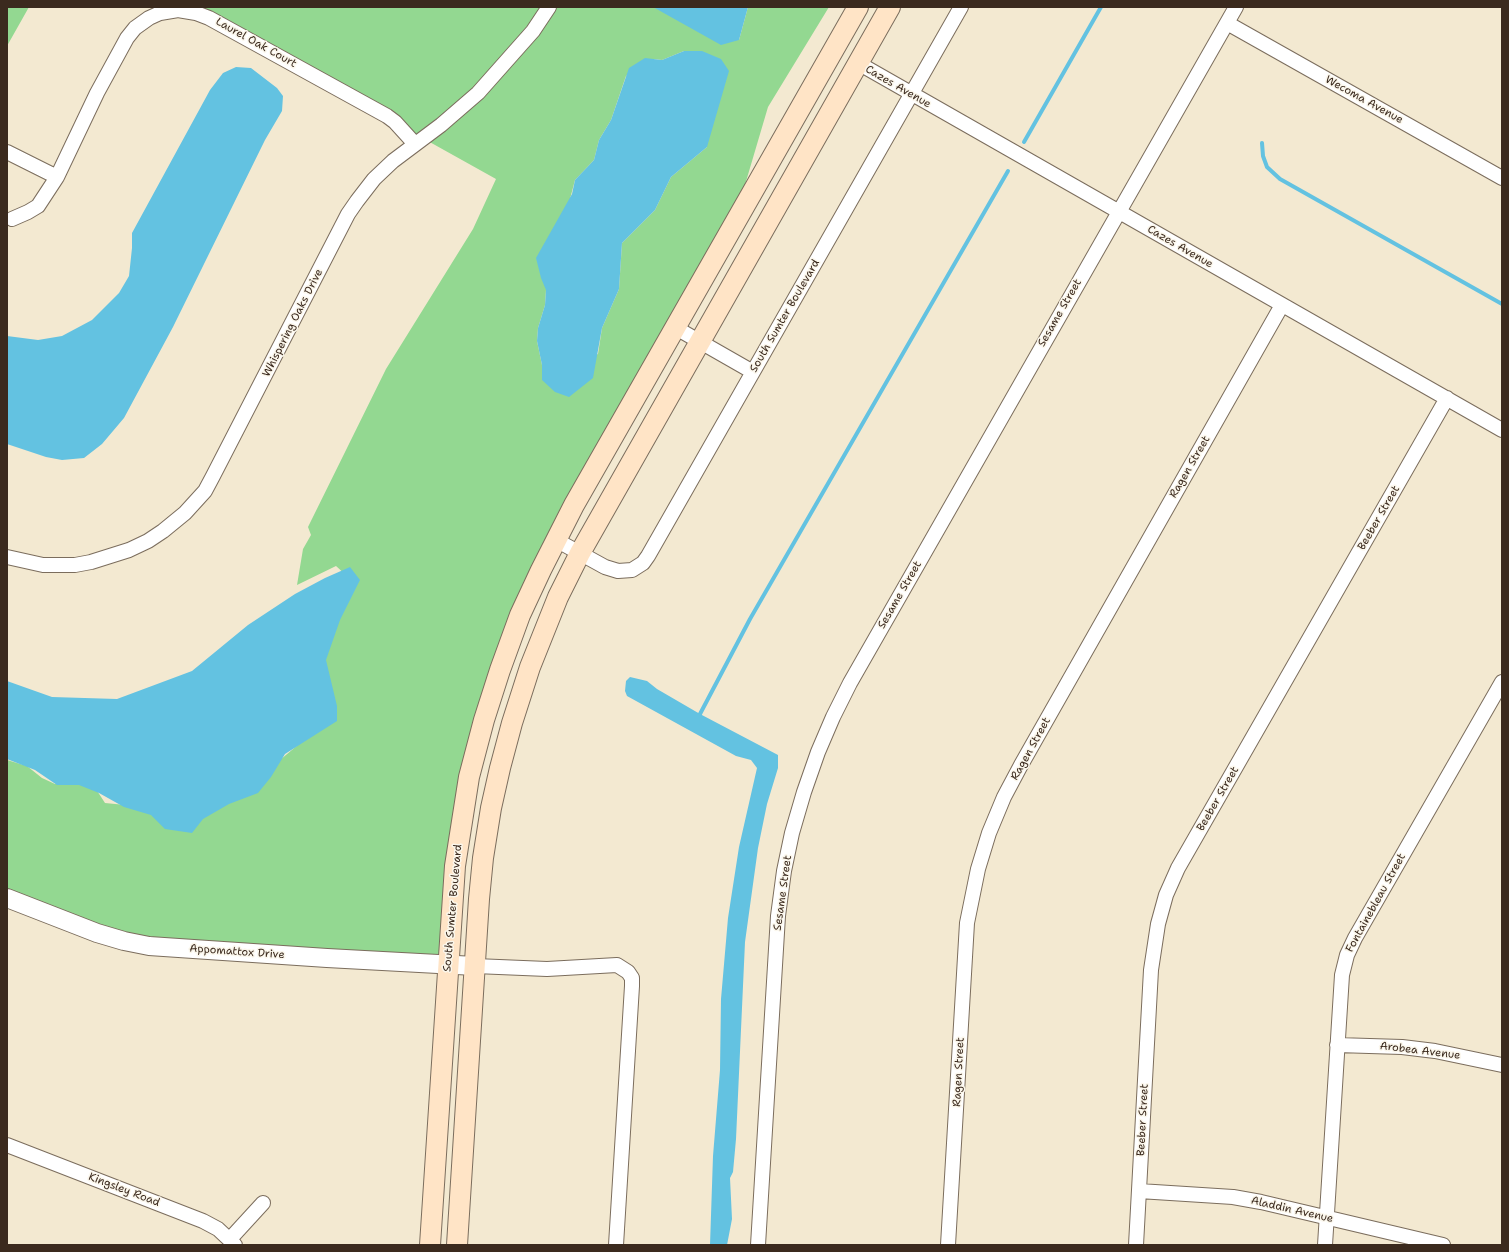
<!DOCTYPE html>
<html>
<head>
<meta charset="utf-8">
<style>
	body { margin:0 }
	#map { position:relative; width:1509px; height:1252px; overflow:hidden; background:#f3e9d1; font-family:"Shantell Sans",sans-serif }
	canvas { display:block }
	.frame { position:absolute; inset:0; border:8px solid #3b2a1e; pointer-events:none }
</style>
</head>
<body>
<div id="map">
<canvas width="1509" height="1252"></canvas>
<div class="frame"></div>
</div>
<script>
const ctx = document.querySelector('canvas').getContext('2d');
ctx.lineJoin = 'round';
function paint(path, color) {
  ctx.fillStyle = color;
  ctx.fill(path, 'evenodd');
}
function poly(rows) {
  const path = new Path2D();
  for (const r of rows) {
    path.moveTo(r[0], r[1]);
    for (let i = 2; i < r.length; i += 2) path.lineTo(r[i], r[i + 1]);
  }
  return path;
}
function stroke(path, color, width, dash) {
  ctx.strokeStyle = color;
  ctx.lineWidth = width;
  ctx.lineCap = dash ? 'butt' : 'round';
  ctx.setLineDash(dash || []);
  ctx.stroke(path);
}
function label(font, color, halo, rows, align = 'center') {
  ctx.font = font + ' "Shantell Sans",sans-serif';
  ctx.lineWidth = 3;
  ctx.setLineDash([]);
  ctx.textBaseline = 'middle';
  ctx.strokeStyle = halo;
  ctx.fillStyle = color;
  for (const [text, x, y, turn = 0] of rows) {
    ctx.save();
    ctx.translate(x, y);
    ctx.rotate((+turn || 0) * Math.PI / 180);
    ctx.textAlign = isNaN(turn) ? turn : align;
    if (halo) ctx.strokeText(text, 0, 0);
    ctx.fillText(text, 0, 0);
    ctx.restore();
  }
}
paint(poly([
	[7,7,29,7,7,46],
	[197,7,655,7,739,40,748,7,829,7,768,107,742,195,514,612,441,957,150,938,125,934,100,926,7,889,7,760,27,766,42,778,55,784,75,782,92,783,105,803,146,807,280,760,324,723,320,681,347,576,336,566,297,585,303,549,311,535,308,527,386,369,473,229,496,179,383,116],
	[684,51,707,147,671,177,655,210,622,243,619,289,602,328,598,354,542,380,542,365,537,341,538,328,545,305,546,290,575,180,594,160,599,140,611,120,626,76,654,59,662,60]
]), '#93d891');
paint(poly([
	[653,7,748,7,739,40,721,45],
	[684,51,702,51,721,59,729,71,707,147,671,177,655,210,622,243,619,289,602,328,593,378,569,397,555,392,542,380,542,365,537,341,538,328,545,305,546,290,541,278,536,258,572,194,575,180,594,160,599,140,611,120,629,68,645,58,662,60],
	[236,67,251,68,277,88,283,96,282,111,265,140,173,327,124,418,102,444,84,458,62,460,46,457,7,444,7,336,38,340,62,336,92,320,119,293,129,276,132,248,132,233,210,90,223,73],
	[350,567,360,580,340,620,326,660,337,706,337,721,285,754,271,777,258,793,229,804,203,819,192,833,165,829,151,815,124,807,99,793,79,785,57,785,35,770,7,759,7,681,52,697,117,699,192,671,248,625,295,594,325,578],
	[630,677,647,681,657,689,700,714,778,755,778,768,767,804,758,848,745,942,736,1139,733,1172,730,1178,732,1219,727,1245,710,1245,713,1156,720,1070,721,999,728,918,739,847,757,768,751,760,736,756,627,696,625,691,626,681]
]), '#63c2e1');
stroke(poly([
	[1024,142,1101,7],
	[1262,143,1263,156,1267,167,1280,179,1502,304],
	[700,714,750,619,1008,171]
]), '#63c2e1', 4);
const minor = poly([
	[1227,23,1502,178],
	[858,63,1502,430],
	[7,152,57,177,97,93,127,38,135,28,149,18,160,13,178,10,196,13,209,18,387,116,395,122,415,144],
	[12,219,28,212,38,206,57,177],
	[676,328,753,372],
	[556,540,605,567,618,571,632,570,643,563,648,556,961,7],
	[7,557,43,565,75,565,91,562,129,550,148,541,163,531,185,513,205,491,213,476,348,214,357,201,374,179,393,161,441,125,478,93,533,31,549,7],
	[475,966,547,969,617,965,628,972,632,978,632,986,616,1245],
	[1337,1045,1402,1047,1435,1051,1502,1065],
	[7,1145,203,1221,218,1229,235,1245],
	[1139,1191,1233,1197,1261,1202,1443,1245],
	[230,1239,263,1203],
	[758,1245,778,916,784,871,792,833,804,792,818,752,833,717,850,683,1236,7],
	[948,1245,967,923,978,869,989,833,1004,797,1021,765,1282,305],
	[1136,1245,1151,970,1158,924,1166,895,1178,868,1447,398],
	[1325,1245,1342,975,1347,955,1355,938,1502,682]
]);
const tertiary = poly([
	[7,898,97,933,124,941,149,946,327,958,475,966]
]);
const secondary = poly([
	[430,1245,455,866,469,777,484,720,500,670,520,615,541,570,574,505,858,7],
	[457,1245,479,899,483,858,491,808,500,768,512,723,530,667,558,597,580,553,890,7]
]);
stroke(minor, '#7b6d5d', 16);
stroke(tertiary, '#7b6d5d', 20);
stroke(secondary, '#7b6d5d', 22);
stroke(minor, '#fff', 14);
stroke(tertiary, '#fff', 18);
stroke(secondary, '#ffe4c6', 20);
label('11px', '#3b2a1e', '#fbf7ec', [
	["Laurel Oak Court",256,43,29],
	["Cazes Avenue",898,87,30],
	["Wecoma Avenue",1364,100,29],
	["Cazes Avenue",1180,247,30],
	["Sesame Street",1060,313,-60],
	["South Sumter Boulevard",785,316,-60],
	["Whispering Oaks Drive",293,323,-63],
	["Ragen Street",1190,467,-60],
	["Beeber Street",1379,518,-60],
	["Sesame Street",900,595,-60],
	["Ragen Street",1031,749,-61],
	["Beeber Street",1218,799,-60],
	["Sesame Street",783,893,-82],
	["Fontainebleau Street",1376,903,-61],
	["South Sumter Boulevard",453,908,-85],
	["Appomattox Drive",237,952,4],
	["Arobea Avenue",1420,1051,7],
	["Ragen Street",959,1072,-87],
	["Beeber Street",1143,1120,-87],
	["Kingsley Road",124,1190,21],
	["Aladdin Avenue",1292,1210,13]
]);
</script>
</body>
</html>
